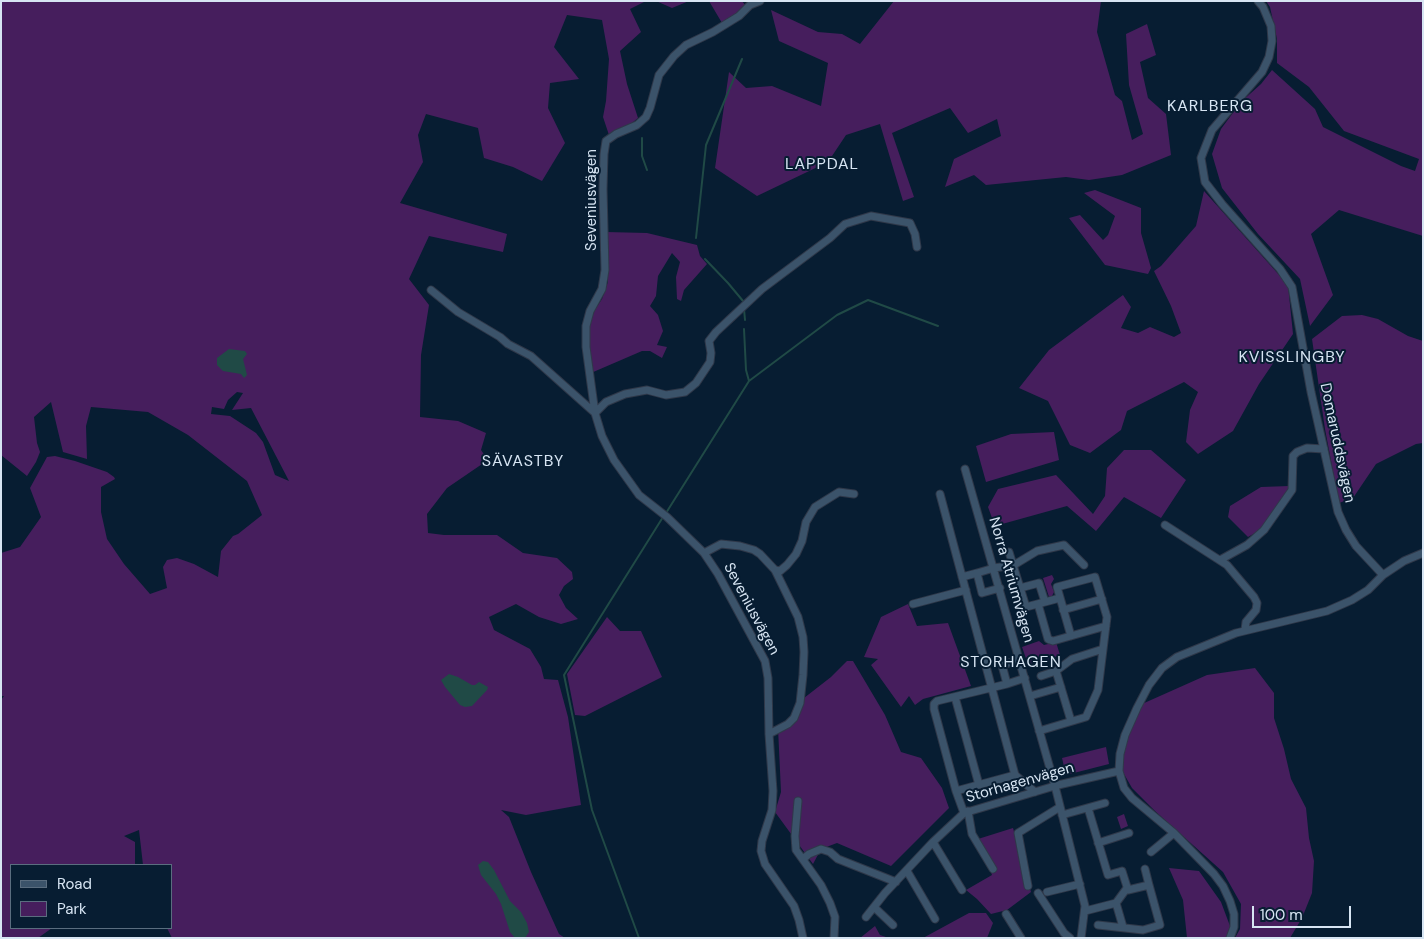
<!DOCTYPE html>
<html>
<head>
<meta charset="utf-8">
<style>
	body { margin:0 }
	#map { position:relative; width:1424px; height:939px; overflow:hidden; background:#071d32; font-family:"DM Sans",sans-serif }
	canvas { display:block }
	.frame { position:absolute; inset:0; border:2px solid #d7e5f3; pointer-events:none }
	.legend { position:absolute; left:10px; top:864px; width:162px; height:65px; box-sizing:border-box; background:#071d32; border:1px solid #5a6d7f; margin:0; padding:6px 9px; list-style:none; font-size:15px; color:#d7e5f3 }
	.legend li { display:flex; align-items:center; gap:10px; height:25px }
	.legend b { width:25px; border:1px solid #5a6d7f }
	.scale { position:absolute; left:1252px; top:906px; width:99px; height:22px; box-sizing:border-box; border:2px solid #d7e5f3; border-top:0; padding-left:6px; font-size:15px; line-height:18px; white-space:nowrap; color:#d7e5f3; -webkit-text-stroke:4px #071d32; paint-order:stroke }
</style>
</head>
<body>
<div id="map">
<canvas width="1424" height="939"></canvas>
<div class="frame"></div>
<ul class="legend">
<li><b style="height:6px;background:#3b536a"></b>Road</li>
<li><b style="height:14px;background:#461e5d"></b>Park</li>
</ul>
<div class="scale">100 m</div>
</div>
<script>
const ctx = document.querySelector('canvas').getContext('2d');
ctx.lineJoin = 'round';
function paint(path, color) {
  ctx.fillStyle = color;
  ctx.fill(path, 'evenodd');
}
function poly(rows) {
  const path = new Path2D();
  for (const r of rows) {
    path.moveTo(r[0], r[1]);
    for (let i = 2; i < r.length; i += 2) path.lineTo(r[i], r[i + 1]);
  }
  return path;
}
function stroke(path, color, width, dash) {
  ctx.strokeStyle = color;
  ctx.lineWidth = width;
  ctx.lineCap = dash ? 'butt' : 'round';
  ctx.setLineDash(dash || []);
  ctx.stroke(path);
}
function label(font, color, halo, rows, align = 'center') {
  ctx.font = font + ' "DM Sans",sans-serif';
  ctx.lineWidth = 4;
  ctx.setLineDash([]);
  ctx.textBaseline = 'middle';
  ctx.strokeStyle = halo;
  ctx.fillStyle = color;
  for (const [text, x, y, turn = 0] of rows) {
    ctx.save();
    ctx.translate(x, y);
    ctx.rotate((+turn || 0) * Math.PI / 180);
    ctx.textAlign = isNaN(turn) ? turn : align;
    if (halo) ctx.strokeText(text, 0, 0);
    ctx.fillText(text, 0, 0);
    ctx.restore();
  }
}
paint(poly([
	[1,1,646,1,630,9,641,32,620,51,627,84,638,118,627,127,609,135,603,117,606,101,609,59,602,20,567,15,554,47,579,79,550,83,548,108,565,143,542,181,513,167,484,158,478,128,426,114,418,135,423,162,400,203,507,234,503,252,429,236,409,279,429,305,421,355,420,417,458,421,486,433,481,450,488,460,447,488,427,514,428,533,444,535,497,535,523,553,557,558,572,572,573,579,564,586,559,595,566,608,578,619,561,624,539,617,516,604,489,617,494,630,530,649,541,667,544,679,558,680,568,717,581,805,526,815,501,810,509,817,531,872,559,934,565,938,172,938,167,928,171,928,171,865,143,865,139,830,124,836,135,842,135,865,11,865,11,928,52,928,38,938,1,938,1,700,4,696,1,696,1,553,20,547,41,517,30,488,47,457,55,456,75,461,107,472,114,477,115,479,101,487,101,512,107,539,124,564,150,594,167,588,163,567,167,560,177,558,194,564,218,577,221,551,233,536,238,534,262,515,247,481,188,435,148,412,91,407,86,426,87,459,63,452,51,402,34,417,37,443,40,452,36,462,27,476,1,455],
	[237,392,243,393,232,410,251,408,289,481,275,475,263,442,256,433,230,416,211,414,212,407,224,409,228,400],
	[656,1,689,1,672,8],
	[709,1,742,1,745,5,735,15,722,23],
	[894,1,1101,1,1097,32,1115,95,1122,101,1132,140,1143,134,1129,85,1126,34,1147,24,1156,55,1140,62,1148,98,1166,114,1171,155,1122,175,1089,180,1066,177,986,185,974,175,945,187,954,159,1001,136,997,119,968,133,950,108,892,133,914,197,903,201,880,124,846,135,828,162,757,196,715,168,729,72,746,88,772,86,821,106,828,63,779,41,771,10,818,32,842,34,860,44],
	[1266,1,1423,1,1423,236,1339,210,1311,234,1333,295,1310,326,1300,279,1258,234,1222,188,1212,154,1221,129,1241,102,1261,84,1272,70,1315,109,1323,127,1401,166,1415,171,1419,159,1344,131,1309,87,1277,63,1277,39,1270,7],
	[1095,190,1141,208,1141,233,1151,268,1148,274,1105,265,1069,218,1080,215,1103,240,1108,235,1115,216,1084,193],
	[1204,191,1288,285,1293,334,1259,384,1233,431,1198,454,1186,442,1190,410,1198,392,1184,382,1127,411,1121,430,1090,453,1070,445,1048,401,1019,388,1049,350,1123,295,1131,307,1121,328,1138,333,1150,327,1174,337,1181,333,1171,306,1154,271,1161,266,1196,226],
	[606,232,647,233,697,245,700,256,707,264,684,290,681,301,677,299,676,277,680,262,672,253,658,276,656,296,650,306,658,315,663,331,657,345,667,347,662,358,650,351,642,351,591,373,587,336,592,314,602,299,608,282],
	[1362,315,1378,319,1408,336,1423,341,1423,443,1416,444,1376,464,1353,498,1339,503,1325,429,1312,339,1342,316],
	[1054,432,1059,460,986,482,976,446,1011,434],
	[1124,450,1151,450,1186,480,1161,518,1124,497,1096,531,1067,506,995,526,988,507,998,489,1056,475,1093,514,1105,496,1107,468],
	[1289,486,1288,492,1262,529,1248,537,1228,517,1230,506,1261,487],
	[1052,575,1054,579,1051,584,1054,592,1052,596,1049,597,1043,578],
	[908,604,917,626,948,623,971,686,923,699,915,705,909,696,901,707,871,665,878,659,864,657,881,617],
	[607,617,620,631,641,631,662,677,585,716,575,715,567,674],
	[1039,641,1044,645,1056,642,1060,655,1029,667,1022,647],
	[847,661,853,661,885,715,901,752,921,758,942,788,949,808,891,866,837,843,821,849,813,864,775,812,781,792,778,728,789,719,804,698,831,677],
	[1255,668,1274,693,1274,718,1284,749,1291,779,1306,808,1309,838,1314,861,1312,893,1302,918,1290,938,1235,938,1240,929,1241,904,1223,872,1155,811,1132,788,1120,767,1124,743,1142,704,1207,675],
	[1106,747,1109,764,1066,775,1062,758],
	[1124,814,1128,826,1121,829,1117,817],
	[1013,828,1031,892,1007,910,991,914,977,899,966,890,992,875,978,839],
	[1169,868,1199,871,1221,902,1230,926,1226,938,1187,938,1183,900],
	[969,913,986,913,993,923,987,938,923,938],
	[875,926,880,935,889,938,860,938]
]), '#461e5d');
paint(poly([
	[229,349,245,351,247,354,243,359,247,375,244,378,241,374,223,371,217,365,217,358],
	[449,674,458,677,472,685,475,685,479,682,488,687,487,690,472,706,465,707,460,705,445,687,441,680],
	[483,861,488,862,494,870,510,901,521,912,527,923,529,932,525,938,515,938,510,932,501,904,496,894,481,875,478,865]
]), '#204a46');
stroke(poly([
	[642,138,642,156,647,170],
	[696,238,706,145,742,59],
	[705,259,728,283,743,301],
	[744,309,745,320],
	[744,329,746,370,749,381],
	[666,513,749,381,837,315,868,300,938,326],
	[639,938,592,810,564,675,663,517]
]), '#204a46', 2);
const minor = poly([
	[760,1,750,5,739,16,713,32,686,45,674,56,659,75,650,108,646,117,637,125,616,134,606,141,604,154,603,189,605,270,602,289,590,311,586,326,586,347,595,413,602,436,614,460,639,495,667,517,704,553,718,574,765,661,768,678,769,734,773,791,772,810,762,841,761,851,765,864,794,906,799,920,803,938],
	[1258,1,1263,7,1271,26,1272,41,1269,57,1262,72,1212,130,1201,158,1205,182,1222,204,1280,269,1292,287,1311,392,1338,512,1346,530,1356,546,1383,575],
	[431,290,458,312,500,337,508,344,531,356,595,413,606,402,625,394,647,390,666,395,685,392,696,383,710,362,711,353,709,341,716,332,762,289,830,238,845,224,871,216,910,223,915,234,917,247],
	[965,469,1055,786,1085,906,1081,938],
	[940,494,1015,775],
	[1165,525,1227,565,1254,597,1257,603,1256,610,1246,622,1245,630],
	[1009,552,1026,607,1045,602,1039,583,1020,588],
	[704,553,721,544,740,546,754,550,760,554,775,570,798,617,803,637,804,652,803,675,800,703,794,718,788,724,769,734],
	[1220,560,1247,545,1264,530,1292,490,1293,456,1297,452,1307,448,1324,449],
	[775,570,780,571,787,565,796,554,802,541,806,522,815,507,839,492,854,494],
	[962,577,977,573],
	[1000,588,982,593,977,573,994,568,1014,565,1037,551,1064,545,1084,565],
	[1045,602,1060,598],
	[913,604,966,590],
	[1038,604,1048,639,1050,640,1053,641,1106,626],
	[1063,610,1102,599],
	[1019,660,1002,665,1007,684,1025,678],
	[1056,671,1071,721],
	[1041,676,1056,671,1072,659,1103,649],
	[1030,696,1061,687],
	[955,697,979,785],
	[1039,731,1086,717,1098,690,1107,617,1095,577,1057,587,1071,636],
	[956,791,934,709,934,704,937,701,1007,684],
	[798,801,795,836,796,850,821,885,830,903,835,917,834,938],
	[1088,808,1108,875,1122,871,1128,890,1149,885,1160,925,1143,930,1098,925],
	[968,811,972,834,993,869],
	[964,813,956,791,1015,775,1035,792],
	[1062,815,1105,803],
	[933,842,962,890],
	[1098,843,1129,833],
	[1151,852,1174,833],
	[803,859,809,854,821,849,830,852,838,859,896,882],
	[1145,869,1149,885],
	[907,871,935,919],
	[1028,886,1018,833,1060,807],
	[1047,892,1080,884],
	[1038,893,1064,933,1070,938],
	[1116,903,1127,888],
	[874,907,893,925],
	[1085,911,1116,903,1123,927],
	[1006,914,1021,938],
	[866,917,885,893,933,842,964,813,1058,785,1119,771],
	[1230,938,1234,927,1234,914,1230,901,1223,886,1214,874,1174,833,1132,798,1124,788,1119,771,1120,754,1125,735,1137,708,1149,685,1162,668,1177,657,1236,633,1327,611,1352,600,1368,590,1383,575,1404,561,1423,553]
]);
stroke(minor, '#2f3849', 9);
stroke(minor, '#3b536a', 7);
label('15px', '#d7e5f3', '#071d32', [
	["Seveniusvägen",592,200,-90],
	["Domaruddsvägen",1337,443,78],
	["Norra Atriumvägen",1011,580,74],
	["Seveniusvägen",751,609,62],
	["Storhagenvägen",1020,783,-16]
]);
ctx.letterSpacing = '1px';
label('16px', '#d7e5f3', '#071d32', [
	["KARLBERG",1210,107],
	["LAPPDAL",822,165],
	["KVISSLINGBY",1292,358],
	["SÄVASTBY",523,462],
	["STORHAGEN",1011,663]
]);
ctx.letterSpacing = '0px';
</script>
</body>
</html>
